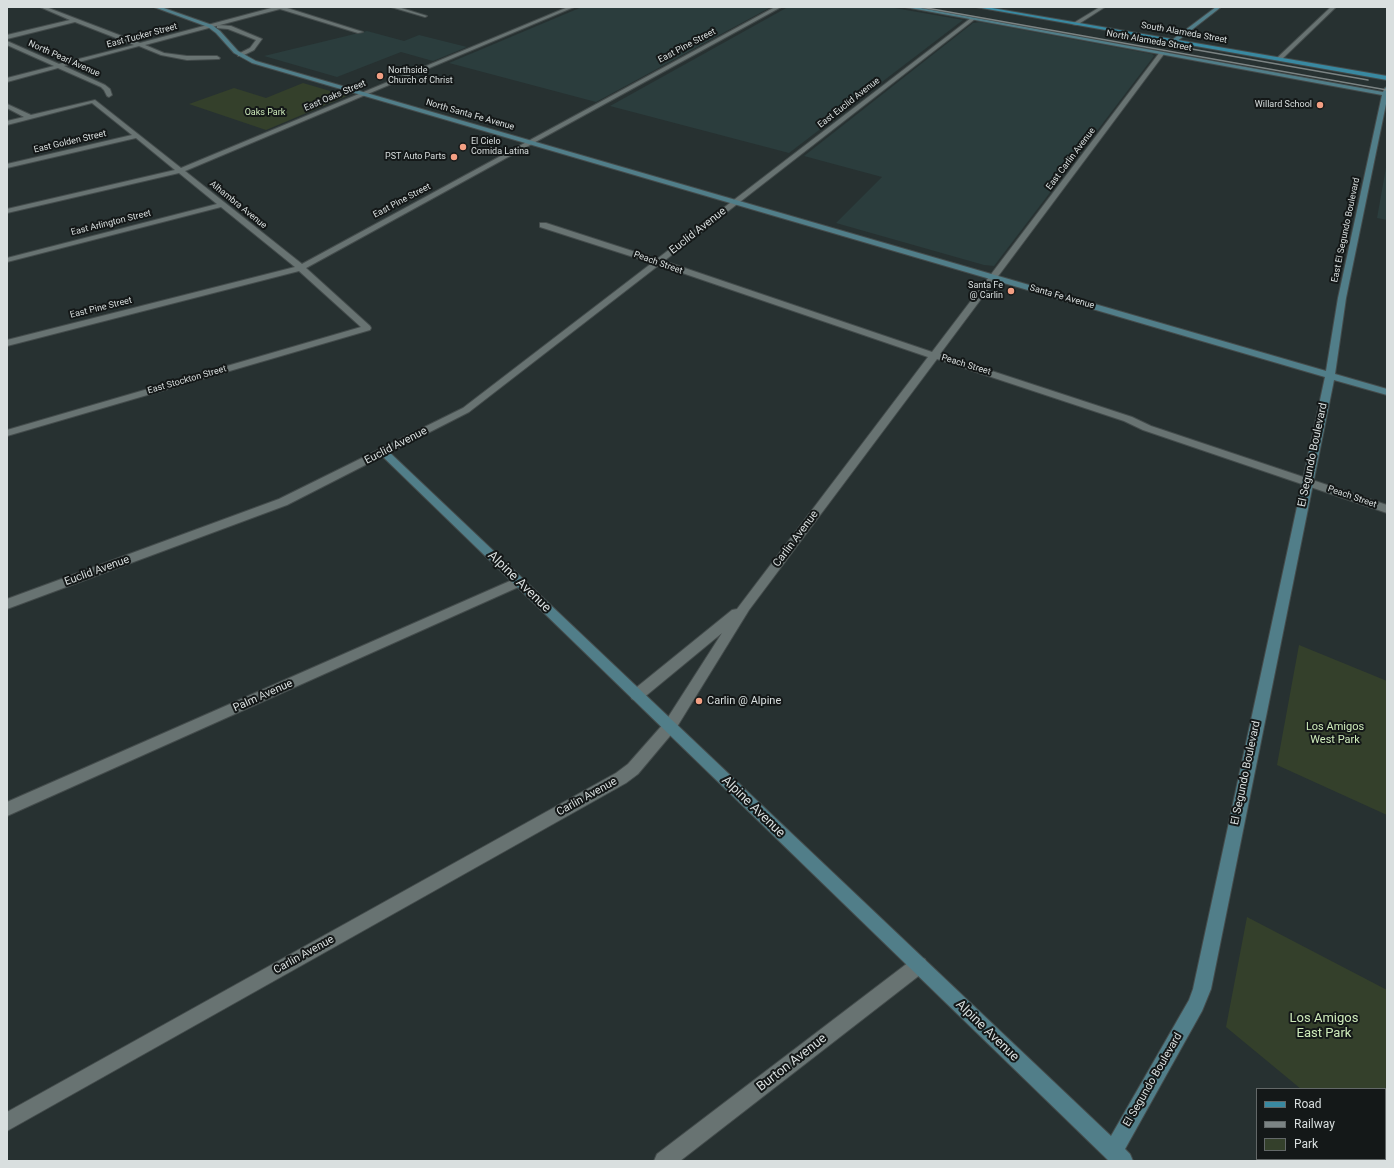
<!DOCTYPE html>
<html>
<head>
<meta charset="utf-8">
<style>
	body { margin:0 }
	#map { position:relative; width:1394px; height:1168px; overflow:hidden; background:#273131; font-family:Roboto,sans-serif }
	canvas { display:block }
	.frame { position:absolute; inset:0; border:8px solid #d9dfdf; pointer-events:none }
	.legend { position:absolute; left:1256px; top:1088px; width:130px; height:72px; box-sizing:border-box; background:#141818; border:1px solid #636868; margin:0; padding:5px 7px; list-style:none; font-size:12px; color:#d9dfdf }
	.legend li { display:flex; align-items:center; gap:8px; height:20px }
	.legend b { width:20px; border:1px solid #636868 }
</style>
</head>
<body>
<div id="map">
<canvas width="1394" height="1168"></canvas>
<div class="frame"></div>
<ul class="legend">
<li><b style="height:5px;background:#3989a1"></b>Road</li>
<li><b style="height:5px;background:#7b8383"></b>Railway</li>
<li><b style="height:11px;background:#34402b"></b>Park</li>
</ul>
</div>
<script>
const ctx = document.querySelector('canvas').getContext('2d');
ctx.lineJoin = 'round';
function paint(path, color) {
  ctx.fillStyle = color;
  ctx.fill(path, 'evenodd');
}
function poly(rows) {
  const path = new Path2D();
  for (const r of rows) {
    path.moveTo(r[0], r[1]);
    for (let i = 2; i < r.length; i += 2) path.lineTo(r[i], r[i + 1]);
  }
  return path;
}
function stroke(path, color, width, dash) {
  ctx.strokeStyle = color;
  ctx.lineWidth = width;
  ctx.lineCap = dash ? 'butt' : 'round';
  ctx.setLineDash(dash || []);
  ctx.stroke(path);
}
function label(font, color, halo, rows, align = 'center') {
  ctx.font = font + ' Roboto,sans-serif';
  ctx.lineWidth = 4;
  ctx.setLineDash([]);
  ctx.textBaseline = 'middle';
  ctx.strokeStyle = halo;
  ctx.fillStyle = color;
  for (const [text, x, y, turn = 0] of rows) {
    ctx.save();
    ctx.translate(x, y);
    ctx.rotate((+turn || 0) * Math.PI / 180);
    ctx.textAlign = isNaN(turn) ? turn : align;
    if (halo) ctx.strokeText(text, 0, 0);
    ctx.fillText(text, 0, 0);
    ctx.restore();
  }
}
paint(poly([
	[582,7,771,7,596,102,449,63],
	[788,7,889,7,963,20,789,153,610,106],
	[980,22,1152,54,1154,56,994,266,984,265,836,223,882,177,804,156,973,23],
	[367,31,404,41,419,35,467,47,433,61,401,52,337,77,264,56],
	[1387,162,1387,220,1377,218]
]), '#2b3d3d');
paint(poly([
	[303,83,347,96,266,130,189,104,234,88,266,98],
	[1299,645,1387,681,1387,815,1277,765],
	[1247,917,1387,990,1387,1159,1385,1158,1385,1089,1301,1089,1226,1027]
]), '#34402b');
const street = poly([
	[40,7,46,7,140,43,275,7,284,7,363,32,358,33,280,9,145,45,164,53,187,56,217,56,220,58,219,59,187,60,161,55,139,46,64,66,105,85,110,89,112,95,109,97,107,96,104,90,101,87,58,68,7,82,7,78,54,66,7,45,7,41,59,64,134,45,75,22,7,39,7,35,70,20,40,7],
	[391,7,398,7,427,16,425,17,391,7],
	[568,7,574,7,185,171,302,264,775,7,781,7,306,268,370,326,371,328,370,330,7,436,7,430,361,327,299,271,7,346,7,340,295,267,221,207,7,262,7,258,217,204,179,173,7,213,7,209,175,170,136,138,7,168,7,164,132,135,92,103,7,125,7,121,24,117,7,108,7,104,31,115,95,100,181,168,568,7],
	[1100,7,1105,7,1077,25,1072,24,1100,7],
	[1331,7,1336,7,1281,60,1277,60,1277,58,1331,7],
	[971,18,975,19,664,261,932,352,1160,52,1164,52,1164,54,940,354,1132,417,1151,426,1387,505,1387,513,1143,430,1124,421,937,359,749,610,675,730,638,774,626,783,7,1131,7,1112,616,773,628,764,665,722,722,633,642,699,637,701,632,699,630,695,632,691,732,610,737,609,928,357,659,265,469,412,287,505,7,609,7,599,279,499,463,408,652,263,540,227,540,223,546,223,657,259,971,18],
	[219,25,231,26,262,39,254,50,242,56,238,56,238,54,250,48,256,40,228,29,217,28,217,26,219,25],
	[519,577,523,579,525,582,523,585,7,816,7,802,519,577],
	[919,957,925,959,927,965,925,971,680,1161,654,1161,657,1154,913,959,919,957]
]);
const secondary = poly([
	[154,7,161,7,212,25,220,31,238,51,256,61,1326,371,1338,298,1382,95,905,7,915,7,1383,92,1385,88,1387,87,1387,99,1346,298,1335,374,1387,389,1387,395,1334,380,1211,989,1202,1011,1125,1149,1130,1154,1133,1161,1109,1161,378,452,379,450,387,450,1111,1136,1189,1000,1193,989,1325,377,252,63,234,53,216,33,208,27,154,7],
	[1216,7,1221,7,1176,42,1172,42,1172,40,1216,7]
]);
const primary = poly([
	[976,7,986,7,1387,76,1387,80,976,7]
]);
stroke(street, '#444c4c', 2);
stroke(secondary, '#444c4c', 2);
stroke(primary, '#444c4c', 2);
paint(street, '#687372');
paint(secondary, '#517e89');
paint(primary, '#3989a1');
stroke(poly([
	[921,7,1387,90],
	[1112,35,1368,80]
]), '#7b8383', 1.5);
for (const [x, y, r, color] of [
	[380,76,4,"#f39f83"],
	[1320,105,4,"#f39f83"],
	[463,147,4,"#f39f83"],
	[454,157,4,"#f39f83"],
	[1011,291,4,"#f39f83"],
	[699,701,4,"#f39f83"]
]) {
  const dot = new Path2D();
  dot.arc(x, y, r, 0, 2 * Math.PI);
  ctx.fillStyle = color;
  ctx.fill(dot);
  stroke(dot, '#141818', 1.5);
}
label('9px', '#d9dfdf', '#141818', [
	["South Alameda Street",1184,33,10],
	["East Tucker Street",142,36,-15],
	["North Alameda Street",1149,41,10],
	["East Pine Street",687,46,-28],
	["North Pearl Avenue",64,59,24],
	["East Oaks Street",335,96,-23],
	["East Euclid Avenue",849,103,-38],
	["North Santa Fe Avenue",470,115,16],
	["East Golden Street",70,142,-13],
	["East Carlin Avenue",1071,159,-53],
	["East Pine Street",402,201,-28],
	["Alhambra Avenue",238,205,39],
	["East Arlington Street",111,223,-14],
	["East El Segundo Boulevard",1346,230,-78],
	["Peach Street",658,263,20],
	["Santa Fe Avenue",1062,297,16],
	["East Pine Street",101,308,-14],
	["Peach Street",966,365,17],
	["East Stockton Street",187,380,-16],
	["Peach Street",1352,497,19]
]);
label('9px', '#d9dfdf', '#141818', [
	["Northside",388,71,"left"],
	["Church of Christ",388,81,"left"],
	["Willard School",1312,105],
	["El Cielo",471,142,"left"],
	["Comida Latina",471,152,"left"],
	["PST Auto Parts",446,157],
	["Santa Fe",1003,286],
	["@ Carlin",1003,296]
], 'right');
label('9px', '#ceebba', '#141818', [
	["Oaks Park",265,113]
]);
label('11px', '#d9dfdf', '#141818', [
	["Euclid Avenue",698,231,-38],
	["Euclid Avenue",396,446,-27],
	["El Segundo Boulevard",1313,455,-78],
	["Carlin Avenue",796,539,-53],
	["Euclid Avenue",97,571,-20],
	["Palm Avenue",263,696,-24],
	["El Segundo Boulevard",1246,773,-78],
	["Carlin Avenue",587,797,-29],
	["Carlin Avenue",304,955,-29],
	["El Segundo Boulevard",1153,1080,-60]
]);
label('11px', '#d9dfdf', '#141818', [
	["Carlin @ Alpine",707,701]
], 'left');
label('11px', '#ceebba', '#141818', [
	["Los Amigos",1335,727],
	["West Park",1335,740]
]);
label('13px', '#d9dfdf', '#141818', [
	["Alpine Avenue",519,582,44],
	["Alpine Avenue",753,807,44],
	["Alpine Avenue",987,1031,44],
	["Burton Avenue",792,1063,-38]
]);
label('13px', '#ceebba', '#141818', [
	["Los Amigos",1324,1019],
	["East Park",1324,1034]
]);
</script>
</body>
</html>
